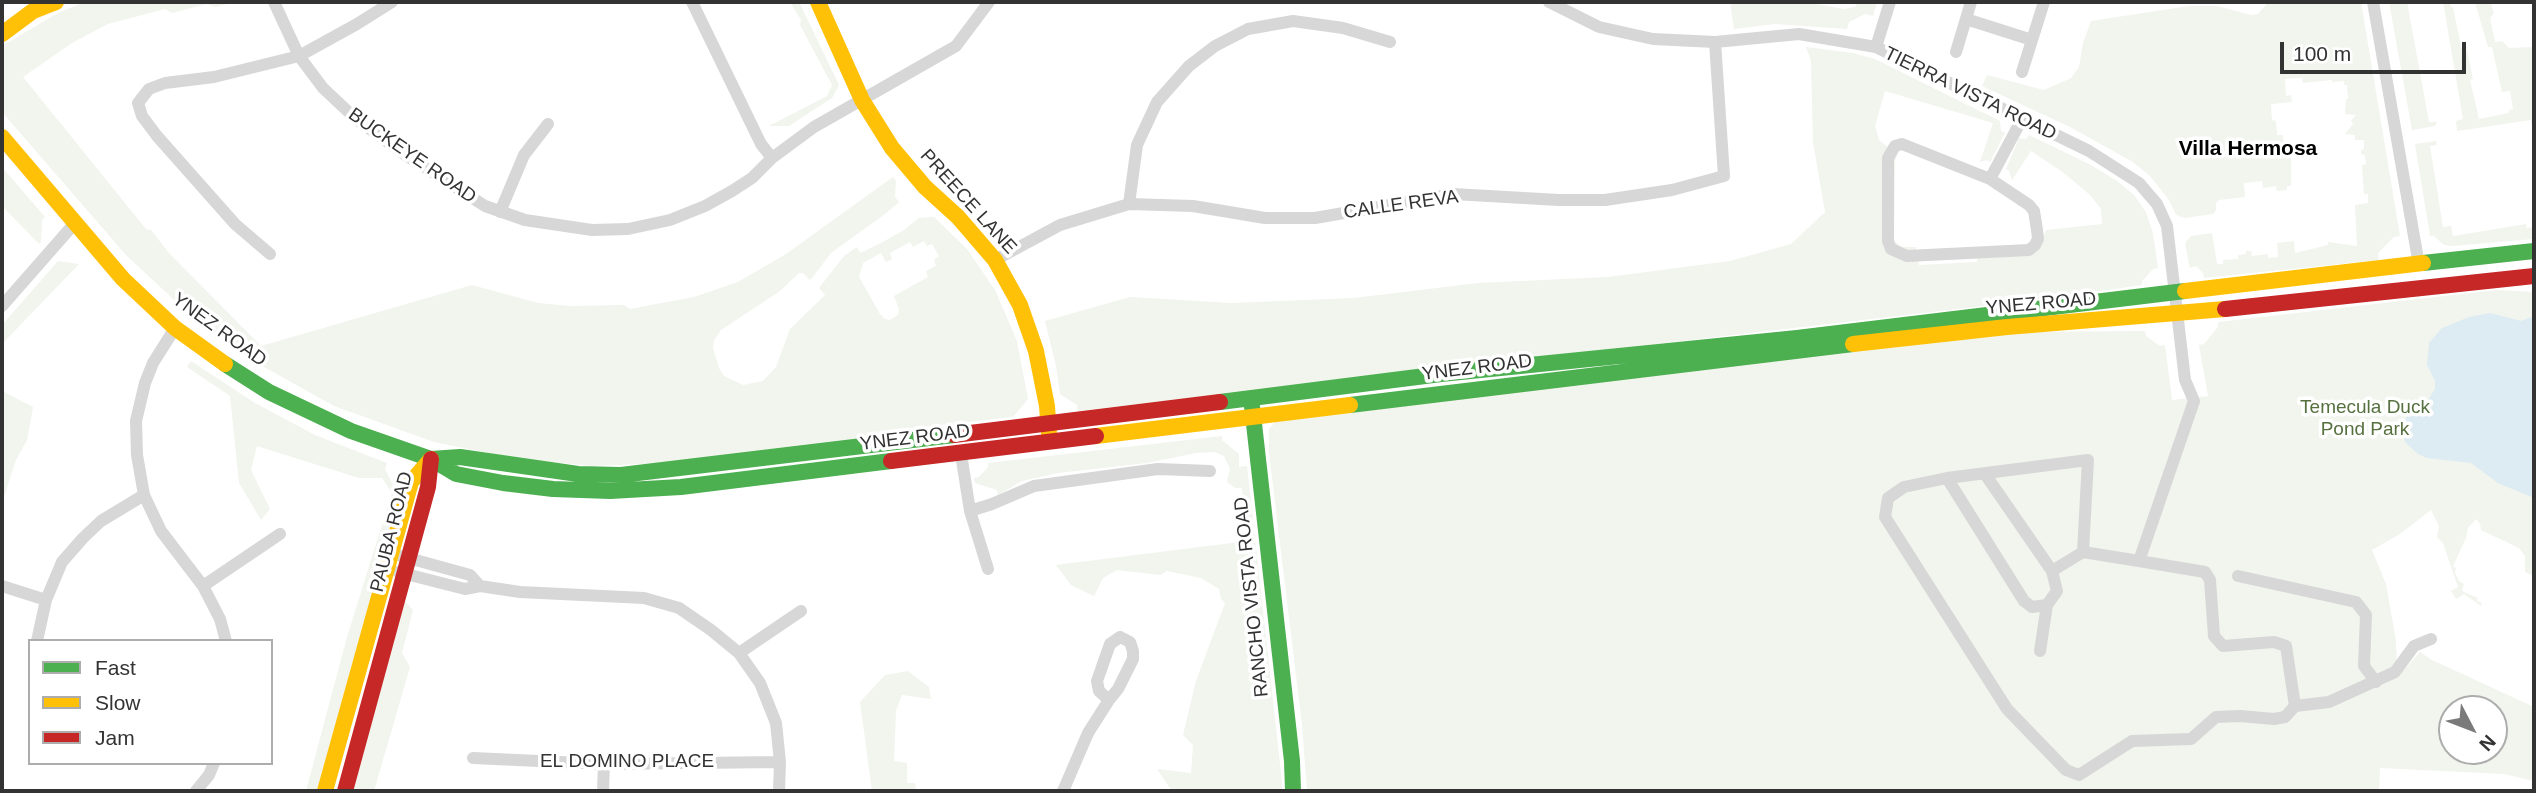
<!DOCTYPE html>
<html>
<head>
<meta charset="utf-8">
<style>
	body { margin:0 }
	#map { position:relative; width:2536px; height:793px; overflow:hidden; background:#fff; font-family:Helvetica,sans-serif }
	canvas { display:block }
	.frame { position:absolute; inset:0; border:4px solid #333; pointer-events:none }
	.legend { position:absolute; left:28px; top:639px; width:245px; height:126px; box-sizing:border-box; background:#fff; border:2px solid #adadad; margin:0; padding:9px 12px; list-style:none; font-size:21px; color:#333 }
	.legend li { display:flex; align-items:center; gap:14px; height:35px }
	.legend b { width:35px; border:2px solid #adadad }
	.north { position:absolute; left:2438px; top:695px; width:70px; height:70px; box-sizing:border-box; background:#fff; border:2px solid #adadad; border-radius:50%; rotate:132deg; font-size:19px; font-weight:700; line-height:28px; text-align:center; color:#333 }
	.north::after { content:''; display:block; margin:auto; width:24px; height:32px; background:#7a7a7a; clip-path:polygon(50% 0,100% 100%,50% 72%,0 100%) }
	.scale { position:absolute; left:2280px; top:42px; width:186px; height:32px; box-sizing:border-box; border:4px solid #333; border-top:0; padding-left:9px; font-size:21px; line-height:24px; white-space:nowrap; color:#333; -webkit-text-stroke:5px #fff; paint-order:stroke }
</style>
</head>
<body>
<div id="map">
<canvas width="2536" height="793"></canvas>
<div class="frame"></div>
<ul class="legend">
<li><b style="height:9px;background:#4caf50"></b>Fast</li>
<li><b style="height:9px;background:#ffc107"></b>Slow</li>
<li><b style="height:9px;background:#c62828"></b>Jam</li>
</ul>
<div class="north">N</div>
<div class="scale">100 m</div>
</div>
<script>
const ctx = document.querySelector('canvas').getContext('2d');
ctx.lineJoin = 'round';
function paint(path, color) {
  ctx.fillStyle = color;
  ctx.fill(path, 'evenodd');
}
function poly(rows) {
  const path = new Path2D();
  for (const r of rows) {
    path.moveTo(r[0], r[1]);
    for (let i = 2; i < r.length; i += 2) path.lineTo(r[i], r[i + 1]);
  }
  return path;
}
function stroke(path, color, width, dash) {
  ctx.strokeStyle = color;
  ctx.lineWidth = width;
  ctx.lineCap = dash ? 'butt' : 'round';
  ctx.setLineDash(dash || []);
  ctx.stroke(path);
}
function label(font, color, halo, rows, align = 'center') {
  ctx.font = font + ' Helvetica,sans-serif';
  ctx.lineWidth = 7;
  ctx.setLineDash([]);
  ctx.textBaseline = 'middle';
  ctx.strokeStyle = halo;
  ctx.fillStyle = color;
  for (const [text, x, y, turn = 0] of rows) {
    ctx.save();
    ctx.translate(x, y);
    ctx.rotate((+turn || 0) * Math.PI / 180);
    ctx.textAlign = isNaN(turn) ? turn : align;
    if (halo) ctx.strokeText(text, 0, 0);
    ctx.fillText(text, 0, 0);
    ctx.restore();
  }
}
paint(poly([
	[85,2,235,2,215,7,207,4,172,13,165,9,108,24,72,43,23,77,146,229,151,230,169,253,261,346,472,285,538,303,571,306,624,305,630,309,694,297,738,282,786,254,893,177,896,181,895,197,899,202,885,214,831,253,812,278,810,280,803,273,799,273,780,291,721,330,714,340,713,348,719,368,724,376,743,385,763,381,776,367,790,329,825,295,819,288,844,256,857,247,860,253,881,243,904,230,919,218,934,217,967,249,995,290,1017,341,1028,399,1013,417,879,432,879,438,668,463,592,466,518,459,434,442,334,406,257,363,185,310,126,255,2,112,2,46,58,13],
	[924,241,927,246,932,244,939,256,934,260,936,266,926,271,928,277,894,296,899,309,898,315,890,320,885,319,880,314,859,277,863,263,881,253,886,262,892,259,890,253,910,242,913,247],
	[790,2,799,2,839,85,832,98,789,126,769,126,827,96,832,85,800,25,801,20],
	[1730,2,1805,2,1844,9,1855,7,1858,2,1877,2,1873,16,1865,14,1849,22,1847,29,1775,24,1734,29],
	[2267,2,2361,2,2400,236,2394,237,2378,253,2379,260,2204,278,2203,273,2196,266,2190,268,2185,243,2191,236,2212,233,2217,264,2223,264,2223,260,2238,259,2238,255,2246,254,2246,251,2251,251,2252,256,2268,254,2268,258,2278,257,2277,243,2294,241,2295,253,2328,245,2328,242,2357,246,2355,205,2368,203,2368,194,2364,194,2362,165,2366,164,2365,155,2361,154,2361,150,2364,149,2364,140,2355,140,2355,135,2345,134,2353,124,2351,121,2356,115,2345,114,2346,99,2348,99,2347,85,2344,85,2344,81,2332,82,2332,80,2303,83,2302,78,2285,79,2286,96,2291,95,2292,102,2271,104,2272,120,2276,121,2277,135,2283,135,2284,149,2291,149,2291,186,2287,186,2287,190,2277,191,2276,186,2263,188,2262,181,2244,183,2245,197,2219,200,2216,203,2216,210,2213,214,2185,218,2176,215,2169,200,2150,176,2133,162,2070,127,1982,86,1987,75,2044,90,2071,78,2079,67,2083,43,2091,21,2189,6,2217,6,2251,15,2258,14,2266,5],
	[2389,2,2407,2,2429,122,2437,122,2435,126,2412,130],
	[2443,2,2450,2,2451,8,2453,7,2462,51,2467,50,2473,79,2470,80,2479,119,2509,113,2509,110,2513,109,2510,91,2502,92,2492,47,2488,47,2475,2,2490,2,2494,13,2490,18,2495,42,2502,41,2509,48,2534,47,2534,138,2531,120,2457,131,2456,121,2463,119],
	[1806,47,1853,53,1875,59,2000,121,2001,131,2005,133,2002,138,1990,162,1987,160,1980,162,1993,123,1885,91,1875,126,1879,140,1897,155,1895,162,1894,241,1902,247,1916,247,1919,265,1977,262,1978,256,2021,256,2043,237,2046,230,2102,224,2101,209,2090,195,2064,173,2031,151,2012,180,2009,171,2006,169,2019,138,2026,139,2029,135,2091,165,2117,181,2134,195,2146,212,2153,234,2158,268,2153,269,2142,281,2142,285,2044,299,1078,411,1077,405,1060,394,1056,366,1045,321,1130,297,1231,303,1354,298,1478,283,1608,277,1730,261,1791,244,1825,212,1813,142,1811,61],
	[2436,141,2437,145,2430,146,2443,227,2451,226,2453,236,2526,224,2527,228,2534,227,2534,239,2452,246,2444,245,2434,236,2430,236,2415,144],
	[2,167,45,217,42,220,41,242,39,244,2,206],
	[58,261,79,264,2,344,2,325],
	[2497,290,2534,292,2534,576,2525,572,2525,556,2519,548,2481,530,2480,524,2476,519,2468,528,2466,538,2453,566,2456,568,2455,572,2459,581,2464,584,2462,591,2478,598,2477,601,2482,603,2481,606,2464,594,2456,599,2451,591,2458,587,2443,543,2437,537,2439,526,2431,510,2400,534,2372,550,2386,584,2396,641,2397,678,2420,652,2432,660,2534,707,2534,781,2504,774,2380,768,2379,791,1307,791,1302,725,1269,453,1269,429,1275,422,2009,332,2145,331,2146,336,2160,346,2165,345,2172,400,2208,396,2199,345,2204,344,2218,327,2218,322],
	[2452,709,2494,709,2494,751,2452,751],
	[191,361,255,403,315,435,387,463,385,469,394,487,401,489,317,791,306,791,347,637,392,493,382,478,359,478,257,446,251,470,270,509,261,520,239,483,230,396,187,367],
	[2,391,33,407,27,440,16,460,2,503],
	[1222,436,1222,440,1239,454,1239,467,1247,466,1283,791,1172,791,1157,769,1191,773,1193,745,1183,735,1196,681,1225,603,1221,599,1219,589,1201,578,1167,571,1160,575,1117,570,1103,578,1094,596,1071,585,1056,565,1248,541,1242,488,1235,488,1227,482,1230,469,1224,456,1215,452,1196,453,1147,463,1058,473,1022,481,998,495,997,490,975,483,974,478,979,477,988,467,988,463],
	[403,599,413,610,402,653,410,667,374,791,350,791],
	[908,671,929,687,931,699,902,695,896,711,894,761,907,763,907,783,915,783,916,791,872,791,860,702,885,675]
]), '#f1f5ed');
paint(poly([
	[2490,313,2521,321,2534,316,2534,498,2498,483,2471,463,2427,458,2418,454,2405,442,2402,433,2402,426,2409,413,2428,400,2435,389,2435,381,2427,365,2429,343,2442,328,2469,317]
]), '#ddebf3');
stroke(poly([
	[274,2,299,56,323,88,356,119,404,154,485,206,525,220,592,230,628,229,670,220,705,206,732,191,752,178,772,158,814,127,956,46,989,2],
	[692,2,761,144,772,158],
	[1549,2,1599,27,1653,39,1715,42,1799,34,1876,47,2089,151,2139,183,2157,204,2167,226,2185,380,2194,401,2139,561,2083,552,2088,460,1947,478,1904,487,1888,498,1885,517,2007,709,2066,770,2079,775,2132,741,2191,739,2216,717,2240,716,2274,719,2285,717,2295,706,2329,702,2395,672,2414,646,2431,639],
	[2373,2,2419,265],
	[1966,19,2032,40],
	[1876,47,1890,2],
	[1956,52,1971,2],
	[2022,72,2044,2],
	[1902,144,1990,179,2029,205,2034,211,2037,230,2038,239,2035,245,2029,250,1907,256,1891,249,1888,241,1888,158,1895,146,1902,144],
	[1990,179,2022,119],
	[1129,204,1137,145,1157,102,1189,66,1215,46,1248,29,1293,21,1343,28,1390,42],
	[500,212,524,155,548,124],
	[270,254,235,224,157,136,142,116,138,103,149,89,165,83,214,77,299,56,357,24,392,2],
	[995,260,1060,225,1129,204,1193,206,1265,218,1315,218,1453,194,1559,200,1605,200,1672,190,1724,176,1715,42],
	[2,306,74,224],
	[175,328,153,363,145,383,136,421,137,455,144,495,161,531,203,586,220,619,226,641],
	[961,454,970,511,988,569],
	[1985,474,2052,571],
	[1947,478,2024,601,2032,607,2047,605,2057,591,2052,571,2083,552],
	[970,511,992,504,1034,486,1158,469,1210,471],
	[401,556,470,575,480,586],
	[2139,561,2205,572,2210,580,2214,636,2223,646,2274,642,2286,646,2295,706],
	[398,572,465,589,480,586,520,592,644,598,679,608,711,630,739,653,760,683,776,723,780,762,779,791],
	[2238,576,2356,602,2366,615,2364,666,2376,682],
	[2,586,46,600],
	[203,586,280,534],
	[1120,637,1130,642,1133,651,1133,659,1118,689,1109,700,1099,691,1097,681,1110,644,1120,637],
	[37,641,46,600,62,562,83,538,101,521,144,495],
	[2040,651,2047,605],
	[739,653,801,611],
	[473,758,604,764,780,762],
	[196,791,209,775,214,763],
	[603,791,604,764],
	[1063,791,1088,733,1109,700]
]), '#d7d7d7', 12);
stroke(poly([
	[2423,263,2534,251],
	[225,364,269,392,351,431,431,459,456,474,503,483,553,489,610,491,681,487,891,461],
	[1220,402,1441,374,1797,338,2185,291],
	[1350,405,1853,344],
	[1252,406,1292,761,1293,791],
	[431,459,460,457,578,474,621,475,954,435]
]), '#4caf50', 16);
stroke(poly([
	[818,2,862,100,892,148,925,187,958,217,995,260,1020,305,1036,351,1047,406,1049,434],
	[2,34,33,11,56,2],
	[2,137,123,279,175,328,225,364],
	[2185,291,2423,263],
	[1853,344,2007,327,2225,309],
	[1096,436,1350,405],
	[325,791,411,482,431,459]
]), '#ffc107', 16);
stroke(poly([
	[2225,309,2534,276],
	[954,435,1220,402],
	[891,461,1096,436],
	[345,791,428,487,431,459]
]), '#c62828', 16);
label('19px', '#333', '#fff', [
	["TIERRA VISTA ROAD",1970,94,26],
	["BUCKEYE ROAD",412,156,35],
	["PREECE LANE",968,202,48],
	["CALLE REVA",1401,205,-8],
	["YNEZ ROAD",2041,304,-5],
	["YNEZ ROAD",219,330,36],
	["YNEZ ROAD",1477,368,-7],
	["YNEZ ROAD",915,438,-7],
	["PAUBA ROAD",392,532,-76],
	["RANCHO VISTA ROAD",1252,597,-96],
	["EL DOMINO PLACE",627,762]
]);
label('19px', '#56703f', '#fff', [
	["Temecula Duck",2365,408],
	["Pond Park",2365,430]
]);
label('bold 21px', '#000', '#fff', [
	["Villa Hermosa",2248,149]
]);
</script>
</body>
</html>
